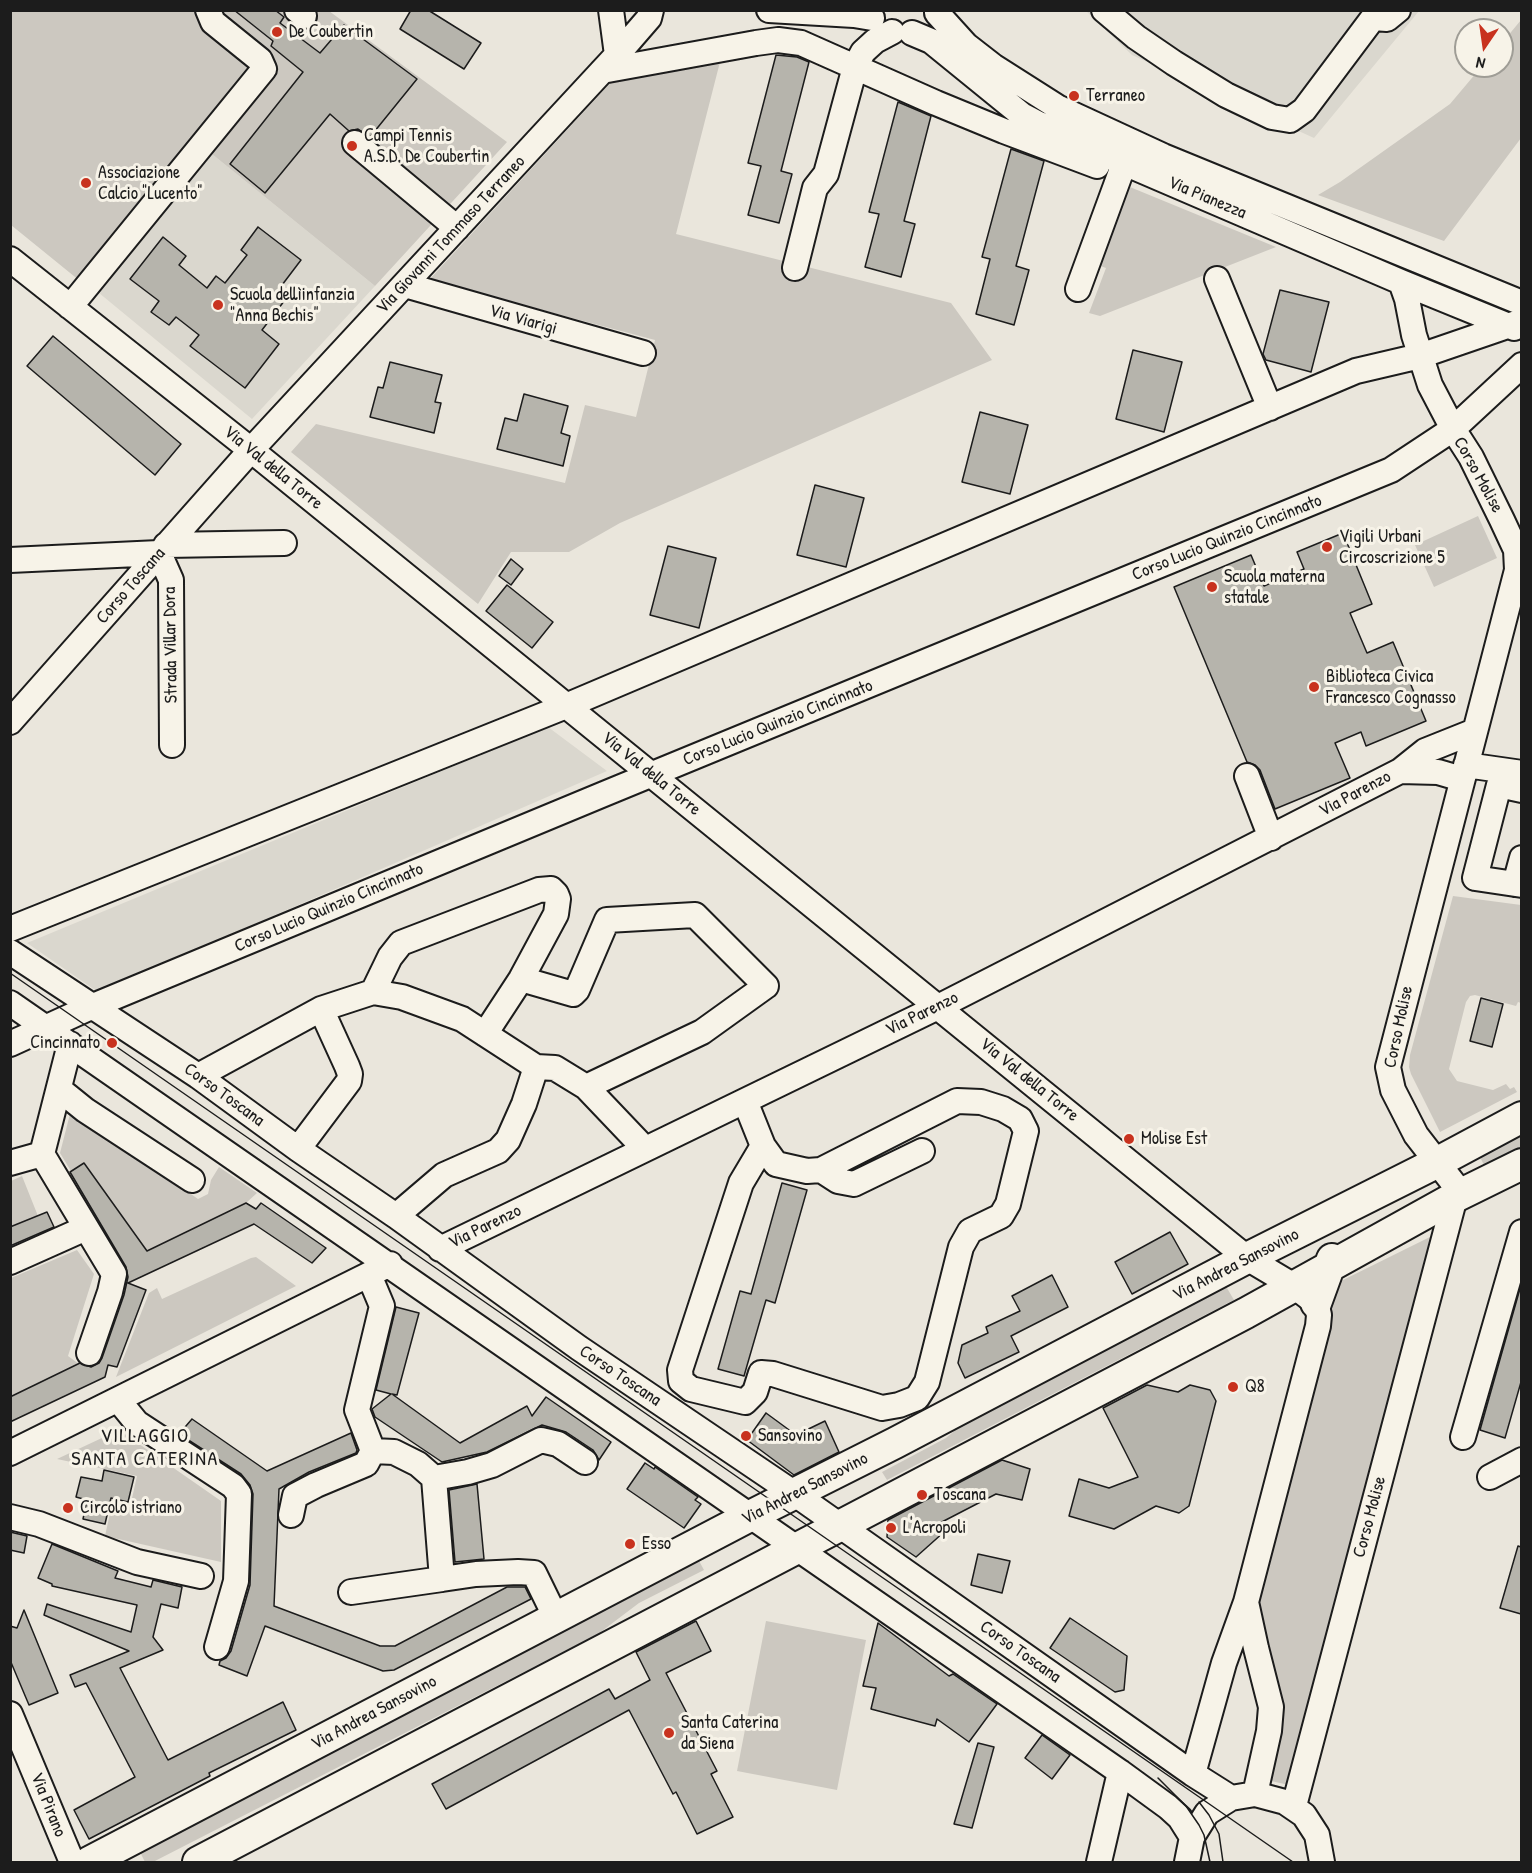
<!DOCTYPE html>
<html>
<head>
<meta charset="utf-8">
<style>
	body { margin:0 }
	#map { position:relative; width:1532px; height:1873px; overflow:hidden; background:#eae6dc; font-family:"Patrick Hand",sans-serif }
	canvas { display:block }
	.frame { position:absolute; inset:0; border:12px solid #1c1c1c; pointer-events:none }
	.north { position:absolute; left:1454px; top:18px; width:60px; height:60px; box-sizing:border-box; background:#f7f3e8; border:2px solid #9f9d96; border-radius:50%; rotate:193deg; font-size:16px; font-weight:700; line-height:24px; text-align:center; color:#1c1c1c }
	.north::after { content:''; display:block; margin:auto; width:21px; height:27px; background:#c8321e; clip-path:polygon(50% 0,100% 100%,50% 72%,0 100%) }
</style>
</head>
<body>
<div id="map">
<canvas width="1532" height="1873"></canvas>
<div class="frame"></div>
<div class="north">N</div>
</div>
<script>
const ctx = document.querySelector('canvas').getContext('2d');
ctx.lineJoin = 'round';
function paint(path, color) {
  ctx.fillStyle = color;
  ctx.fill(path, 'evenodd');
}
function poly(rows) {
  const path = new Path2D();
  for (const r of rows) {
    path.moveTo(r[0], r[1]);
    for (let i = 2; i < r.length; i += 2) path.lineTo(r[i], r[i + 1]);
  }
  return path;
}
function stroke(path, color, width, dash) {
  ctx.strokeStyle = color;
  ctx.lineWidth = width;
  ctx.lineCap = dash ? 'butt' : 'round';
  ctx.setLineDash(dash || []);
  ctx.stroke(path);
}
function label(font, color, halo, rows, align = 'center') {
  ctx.font = font + ' "Patrick Hand",sans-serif';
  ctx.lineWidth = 6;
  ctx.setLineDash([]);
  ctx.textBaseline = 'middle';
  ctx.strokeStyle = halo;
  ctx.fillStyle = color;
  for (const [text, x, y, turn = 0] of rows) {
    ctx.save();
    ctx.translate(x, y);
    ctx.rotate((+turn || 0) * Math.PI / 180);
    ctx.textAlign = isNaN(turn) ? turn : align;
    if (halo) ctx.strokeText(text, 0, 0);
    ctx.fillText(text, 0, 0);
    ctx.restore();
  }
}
paint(poly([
	[1086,11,1419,11,1314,138,1132,55],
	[207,150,375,286,252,419,93,288],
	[548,727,607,771,98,992,27,943]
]), '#dad7ce');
paint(poly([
	[10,11,329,11,507,142,375,286,207,150,80,281,11,225],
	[1521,20,1521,138,1444,241,1318,195,1340,182,1450,104,1482,66,1502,66,1502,43],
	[721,58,676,234,951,303,992,360,620,523,569,552,511,552,478,604,291,452,316,424,565,483,585,405,636,417,655,340,429,280,614,79],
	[1125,185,1276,247,1100,316,1089,313,1106,268,1095,264],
	[1478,516,1497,558,1434,587,1415,545],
	[1453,896,1521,905,1521,1003,1518,1002,1516,1006,1475,995,1470,996,1466,1002,1449,1069,1457,1081,1493,1090,1506,1084,1510,1089,1514,1087,1517,1092,1440,1132,1411,1074,1409,1067,1410,1055],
	[71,1110,198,1199,208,1194,211,1180,219,1167,257,1193,246,1203,147,1251,84,1163,71,1171,60,1153],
	[1521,1129,1521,1148,1485,1167,1478,1153],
	[22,1176,38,1216,11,1227,11,1181],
	[1434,1235,1289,1785,1271,1781,1282,1703,1252,1604,1337,1283],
	[77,1250,94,1274,68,1356,79,1364,11,1397,11,1278],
	[256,1257,296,1286,116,1377,149,1293,157,1288,162,1299,251,1258],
	[1224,1283,1234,1300,887,1480,882,1472,946,1438,972,1416],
	[119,1430,221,1501,221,1562,105,1536,112,1504,130,1507,137,1476,57,1459],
	[698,1559,704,1570,639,1603,598,1634,153,1862,145,1862,140,1852],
	[766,1621,866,1640,837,1790,737,1771]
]), '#ccc8c0');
const building = poly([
	[234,10,275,10,284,17,280,23,320,53,344,25,417,79,370,137,358,129,349,131,330,114,265,193,230,164,303,72,271,46,273,41,234,10],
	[411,10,428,10,481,43,464,69,400,29,411,10],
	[776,55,797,57,809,62,781,171,792,174,779,223,748,215,761,166,748,163,776,55],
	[898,102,931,116,904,221,915,224,901,277,865,267,879,214,869,212,898,102],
	[1011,149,1044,161,1016,266,1029,270,1014,325,976,314,990,259,982,257,1011,149],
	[258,227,301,260,279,289,288,296,262,330,279,344,245,388,190,346,199,335,176,317,169,325,151,312,159,301,130,279,163,237,186,256,179,265,207,288,216,276,225,283,247,255,241,250,258,227],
	[1280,290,1329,302,1311,372,1266,360,1263,354,1280,290],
	[53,336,181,444,155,475,27,366,53,336],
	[1133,350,1182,362,1164,432,1116,419,1133,350],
	[390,362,442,375,435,402,441,403,434,433,370,417,378,387,383,388,390,362],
	[524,394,568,406,561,433,570,436,563,466,497,449,505,418,517,421,524,394],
	[980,412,1028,425,1010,494,962,482,980,412],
	[815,485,864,498,846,567,797,555,815,485],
	[1343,533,1372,604,1350,613,1367,653,1393,642,1426,721,1366,746,1361,732,1335,743,1350,778,1275,809,1260,770,1255,765,1247,762,1174,587,1251,555,1264,586,1304,569,1297,552,1343,533],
	[668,546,716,558,699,628,650,615,668,546],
	[511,559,523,569,511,585,499,576,511,559],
	[507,585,553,622,532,648,486,611,507,585],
	[1481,998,1503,1004,1492,1047,1470,1041,1481,998],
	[84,1163,147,1251,246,1203,256,1209,261,1203,326,1248,312,1263,254,1224,128,1283,146,1290,117,1367,108,1365,105,1377,10,1422,10,1397,80,1363,91,1367,99,1363,102,1358,124,1295,128,1277,126,1267,70,1172,84,1163],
	[782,1183,807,1190,775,1303,766,1300,744,1376,718,1369,740,1291,751,1294,782,1183],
	[47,1212,54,1227,10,1246,10,1227,47,1212],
	[1170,1232,1188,1264,1132,1294,1115,1262,1170,1232],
	[1052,1275,1068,1307,1011,1336,1019,1352,965,1378,958,1363,962,1345,988,1333,986,1327,1020,1311,1012,1296,1052,1275],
	[1521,1285,1521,1382,1505,1438,1480,1430,1521,1285],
	[396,1307,419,1313,397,1395,392,1394,460,1443,527,1406,532,1416,546,1397,611,1442,599,1460,593,1450,566,1432,542,1425,487,1452,442,1462,375,1417,372,1409,391,1394,376,1390,396,1307],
	[1147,1385,1178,1392,1190,1385,1210,1390,1216,1401,1189,1506,1179,1513,1156,1506,1114,1529,1069,1516,1079,1479,1109,1488,1138,1477,1103,1408,1147,1385],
	[766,1413,796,1435,825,1421,839,1452,794,1475,747,1440,766,1413],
	[192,1419,267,1471,351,1433,357,1450,356,1453,309,1472,279,1489,274,1606,380,1646,395,1646,507,1587,525,1587,531,1599,394,1670,383,1671,265,1626,247,1676,219,1665,220,1661,226,1658,231,1651,250,1585,253,1494,250,1485,241,1474,179,1434,192,1419],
	[1002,1460,1030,1469,1022,1500,996,1494,938,1524,944,1532,916,1557,887,1537,888,1520,1002,1460],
	[645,1463,654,1469,655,1467,698,1497,695,1500,701,1504,684,1528,627,1489,645,1463],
	[104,1470,134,1477,128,1502,111,1498,105,1524,83,1519,87,1500,76,1497,81,1477,102,1481,104,1470],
	[477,1484,484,1559,455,1562,449,1490,477,1484],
	[10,1532,27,1536,24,1553,10,1550,10,1532],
	[52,1544,118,1571,115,1578,151,1587,153,1580,182,1587,178,1608,161,1604,153,1637,163,1650,120,1668,168,1760,283,1702,296,1730,209,1773,210,1776,89,1839,74,1810,135,1777,86,1683,75,1687,70,1675,129,1651,44,1615,47,1604,131,1632,137,1605,52,1586,52,1584,38,1578,52,1544],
	[1518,1546,1521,1547,1521,1614,1500,1608,1518,1546],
	[978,1554,1010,1561,1002,1593,971,1585,978,1554],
	[24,1610,58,1693,29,1705,10,1660,10,1626,17,1628,24,1610],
	[1070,1618,1127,1656,1124,1690,1115,1692,1050,1648,1070,1618],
	[696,1621,711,1651,666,1673,717,1771,711,1774,733,1817,697,1834,676,1792,673,1794,629,1710,446,1809,432,1784,609,1689,615,1699,650,1680,636,1652,696,1621],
	[878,1623,949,1676,953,1674,997,1704,969,1742,937,1719,935,1726,871,1709,876,1688,863,1686,878,1623],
	[1042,1735,1070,1755,1052,1779,1025,1758,1042,1735],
	[978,1743,994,1747,972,1828,954,1824,978,1743]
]);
paint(building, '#b6b4ac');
stroke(building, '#1c1c1c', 1.5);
const minor = poly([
	[297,10,304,16],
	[611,10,617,55],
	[769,10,854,15,872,18],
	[1104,10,1136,37,1174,63,1226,95,1272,117,1290,120,1304,110,1373,18],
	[937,13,966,45,993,66,1059,108,1163,156,1522,303],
	[1373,18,1387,19,1398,10],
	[912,33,931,41,1022,115,1039,124,1124,163,1401,282,1514,328],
	[602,71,756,43,778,40,801,43,936,103,1004,131,1097,166],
	[355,143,457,228],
	[10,259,251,450,1247,1258,1294,1286,1316,1303,1319,1315,1318,1326,1246,1602,1256,1648,1271,1707,1269,1731,1255,1794],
	[795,268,815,188,826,174,855,67,863,52,875,41,892,32],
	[1217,279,1270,408],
	[405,285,643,353],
	[1078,289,1129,150],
	[70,307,264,69,260,60,213,22,208,10],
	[166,545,284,543],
	[10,560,159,553,171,580,172,745],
	[10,722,251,450,617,55,649,18,651,10],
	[1466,765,1522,773],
	[1400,771,1438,772,1462,779],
	[1247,776,1271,838],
	[1522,790,1499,785,1475,878,1522,885],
	[1515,884,1522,858],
	[10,929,566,706,1356,371,1420,356,1522,321],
	[10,952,198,1076,298,1149,396,1216,579,1348,795,1494,1193,1774,1231,1798],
	[521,979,573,994,577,990,607,920,695,915,766,986,702,1032,586,1087,645,1149],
	[373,992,390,957,401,943,539,890,551,889,556,894,558,899,556,914,521,979,485,1034],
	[10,1003,1120,1772,1168,1807,1180,1818,1192,1837],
	[10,1044,93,1006,604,794,1391,470,1453,429,1522,365],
	[536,1067,555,1068,586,1087],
	[198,1076,321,1009,373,992,402,997,462,1019,536,1067,524,1104,508,1140,498,1151,444,1175,396,1216],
	[59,1089,85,1110,192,1180],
	[745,1101,763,1146,741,1183,680,1370,681,1381,691,1389,745,1402,755,1392,761,1373,773,1374,882,1408,899,1405,917,1398,927,1382,961,1247,970,1231,1001,1216,1008,1204,1026,1131,1020,1119,1003,1109,981,1102,957,1101,821,1170,807,1171,776,1164,763,1146],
	[298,1149,349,1081,350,1074,347,1066,321,1009],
	[42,1154,114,1274,110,1292,89,1353],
	[10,1163,42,1154,70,1044],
	[821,1170,838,1181,854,1184,922,1151],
	[440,1249,938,1007,1400,771,1425,751,1475,731],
	[10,1262,86,1228],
	[119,1401,137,1423,233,1486,239,1494,236,1581,217,1647],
	[1463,1437,1522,1232],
	[373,1451,394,1452,418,1464,434,1478,442,1579,476,1574,518,1572,534,1573,556,1618],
	[10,1453,390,1264],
	[1490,1477,1522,1460],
	[434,1478,468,1472,492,1465,541,1440,558,1444,585,1462],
	[291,1515,295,1496,316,1485,366,1464,373,1451,357,1410,382,1306,369,1275],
	[10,1517,39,1524,137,1562,201,1576],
	[351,1592,442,1579],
	[10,1714,72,1862],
	[1193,1774,1224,1663,1246,1602],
	[1294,1806,1455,1197,1454,1184,1416,1135,1393,1090,1388,1067,1517,570,1516,550,1502,520,1471,457,1453,429,1430,385,1414,335,1407,299,1401,282],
	[1099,1862,1120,1772],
	[1187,1862,1192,1837,1207,1813,1231,1798,1255,1794,1285,1802,1304,1815,1317,1835,1322,1862]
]);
const major = poly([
	[1316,1303,1332,1259],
	[89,1862,750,1516,895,1443,1247,1258,1438,1162,1522,1117],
	[198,1862,1246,1313,1455,1197,1522,1164]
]);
stroke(minor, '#1c1c1c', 28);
stroke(major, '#1c1c1c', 34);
stroke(minor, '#f7f3e8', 24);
stroke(major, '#f7f3e8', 30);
stroke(poly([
	[10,973,1293,1862],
	[1158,1778,1186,1806,1199,1825,1204,1835,1210,1862],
	[1199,1802,1209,1815,1219,1834,1223,1862]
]), '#1c1c1c', 1.5);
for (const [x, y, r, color] of [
	[277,32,6,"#c8321e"],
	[1074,96,6,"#c8321e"],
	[352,146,6,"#c8321e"],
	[86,183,6,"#c8321e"],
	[218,305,6,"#c8321e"],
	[1327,547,6,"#c8321e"],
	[1212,587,6,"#c8321e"],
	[1314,687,6,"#c8321e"],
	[112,1043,6,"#c8321e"],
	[1129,1139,6,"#c8321e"],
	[1233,1387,6,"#c8321e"],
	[746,1436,6,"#c8321e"],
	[922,1495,6,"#c8321e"],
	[68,1508,6,"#c8321e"],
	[891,1528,6,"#c8321e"],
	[630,1544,6,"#c8321e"],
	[669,1733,6,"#c8321e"]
]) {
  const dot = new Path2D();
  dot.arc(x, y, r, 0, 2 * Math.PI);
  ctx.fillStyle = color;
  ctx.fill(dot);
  stroke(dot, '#f7f3e8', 2);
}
label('18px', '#1c1c1c', '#f7f3e8', [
	["De Coubertin",289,32],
	["Terraneo",1086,96],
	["Campi Tennis",364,136],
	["A.S.D. De Coubertin",364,157],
	["Associazione",98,173],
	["Calcio \"Lucento\"",98,194],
	["Scuola dellìinfanzia",230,295],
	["\"Anna Bechis\"",230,316],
	["Vigili Urbani",1339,537],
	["Circoscrizione 5",1339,558],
	["Scuola materna",1224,577],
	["statale",1224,598],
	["Biblioteca Civica",1326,677],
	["Francesco Cognasso",1326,698],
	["Cincinnato",100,1043,"right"],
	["Molise Est",1141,1139],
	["Q8",1245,1387],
	["Sansovino",758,1436],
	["Toscana",934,1495],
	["Circolo istriano",80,1508],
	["L'Acropoli",903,1528],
	["Esso",642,1544],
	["Santa Caterina",681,1723],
	["da Siena",681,1744]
], 'left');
label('18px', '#1c1c1c', '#f7f3e8', [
	["Via Pianezza",1207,198,23],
	["Via Giovanni Tommaso Terraneo",451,235,-47],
	["Via Viarigi",523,320,16],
	["Via Val della Torre",273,468,39],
	["Corso Molise",1478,475,61],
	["Corso Lucio Quinzio Cincinnato",1227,538,-22],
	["Corso Toscana",131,586,-49],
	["Strada Villar Dora",171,645,-91],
	["Corso Lucio Quinzio Cincinnato",778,723,-22],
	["Via Val della Torre",651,774,39],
	["Via Parenzo",1355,794,-28],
	["Corso Lucio Quinzio Cincinnato",329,908,-23],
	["Via Parenzo",922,1014,-26],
	["Corso Molise",1399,1027,-78],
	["Via Val della Torre",1029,1080,39],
	["Corso Toscana",224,1095,36],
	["Via Parenzo",485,1227,-26],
	["Via Andrea Sansovino",1236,1265,-27],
	["Corso Toscana",620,1376,34],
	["Via Andrea Sansovino",805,1489,-27],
	["Corso Molise",1370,1517,-75],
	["Corso Toscana",1020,1652,35],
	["Via Andrea Sansovino",374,1713,-28],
	["Via Pirano",48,1805,68]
]);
ctx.letterSpacing = '1.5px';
label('20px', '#1c1c1c', '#f7f3e8', [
	["VILLAGGIO",145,1437],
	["SANTA CATERINA",145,1460]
]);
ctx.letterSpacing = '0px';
</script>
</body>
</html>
